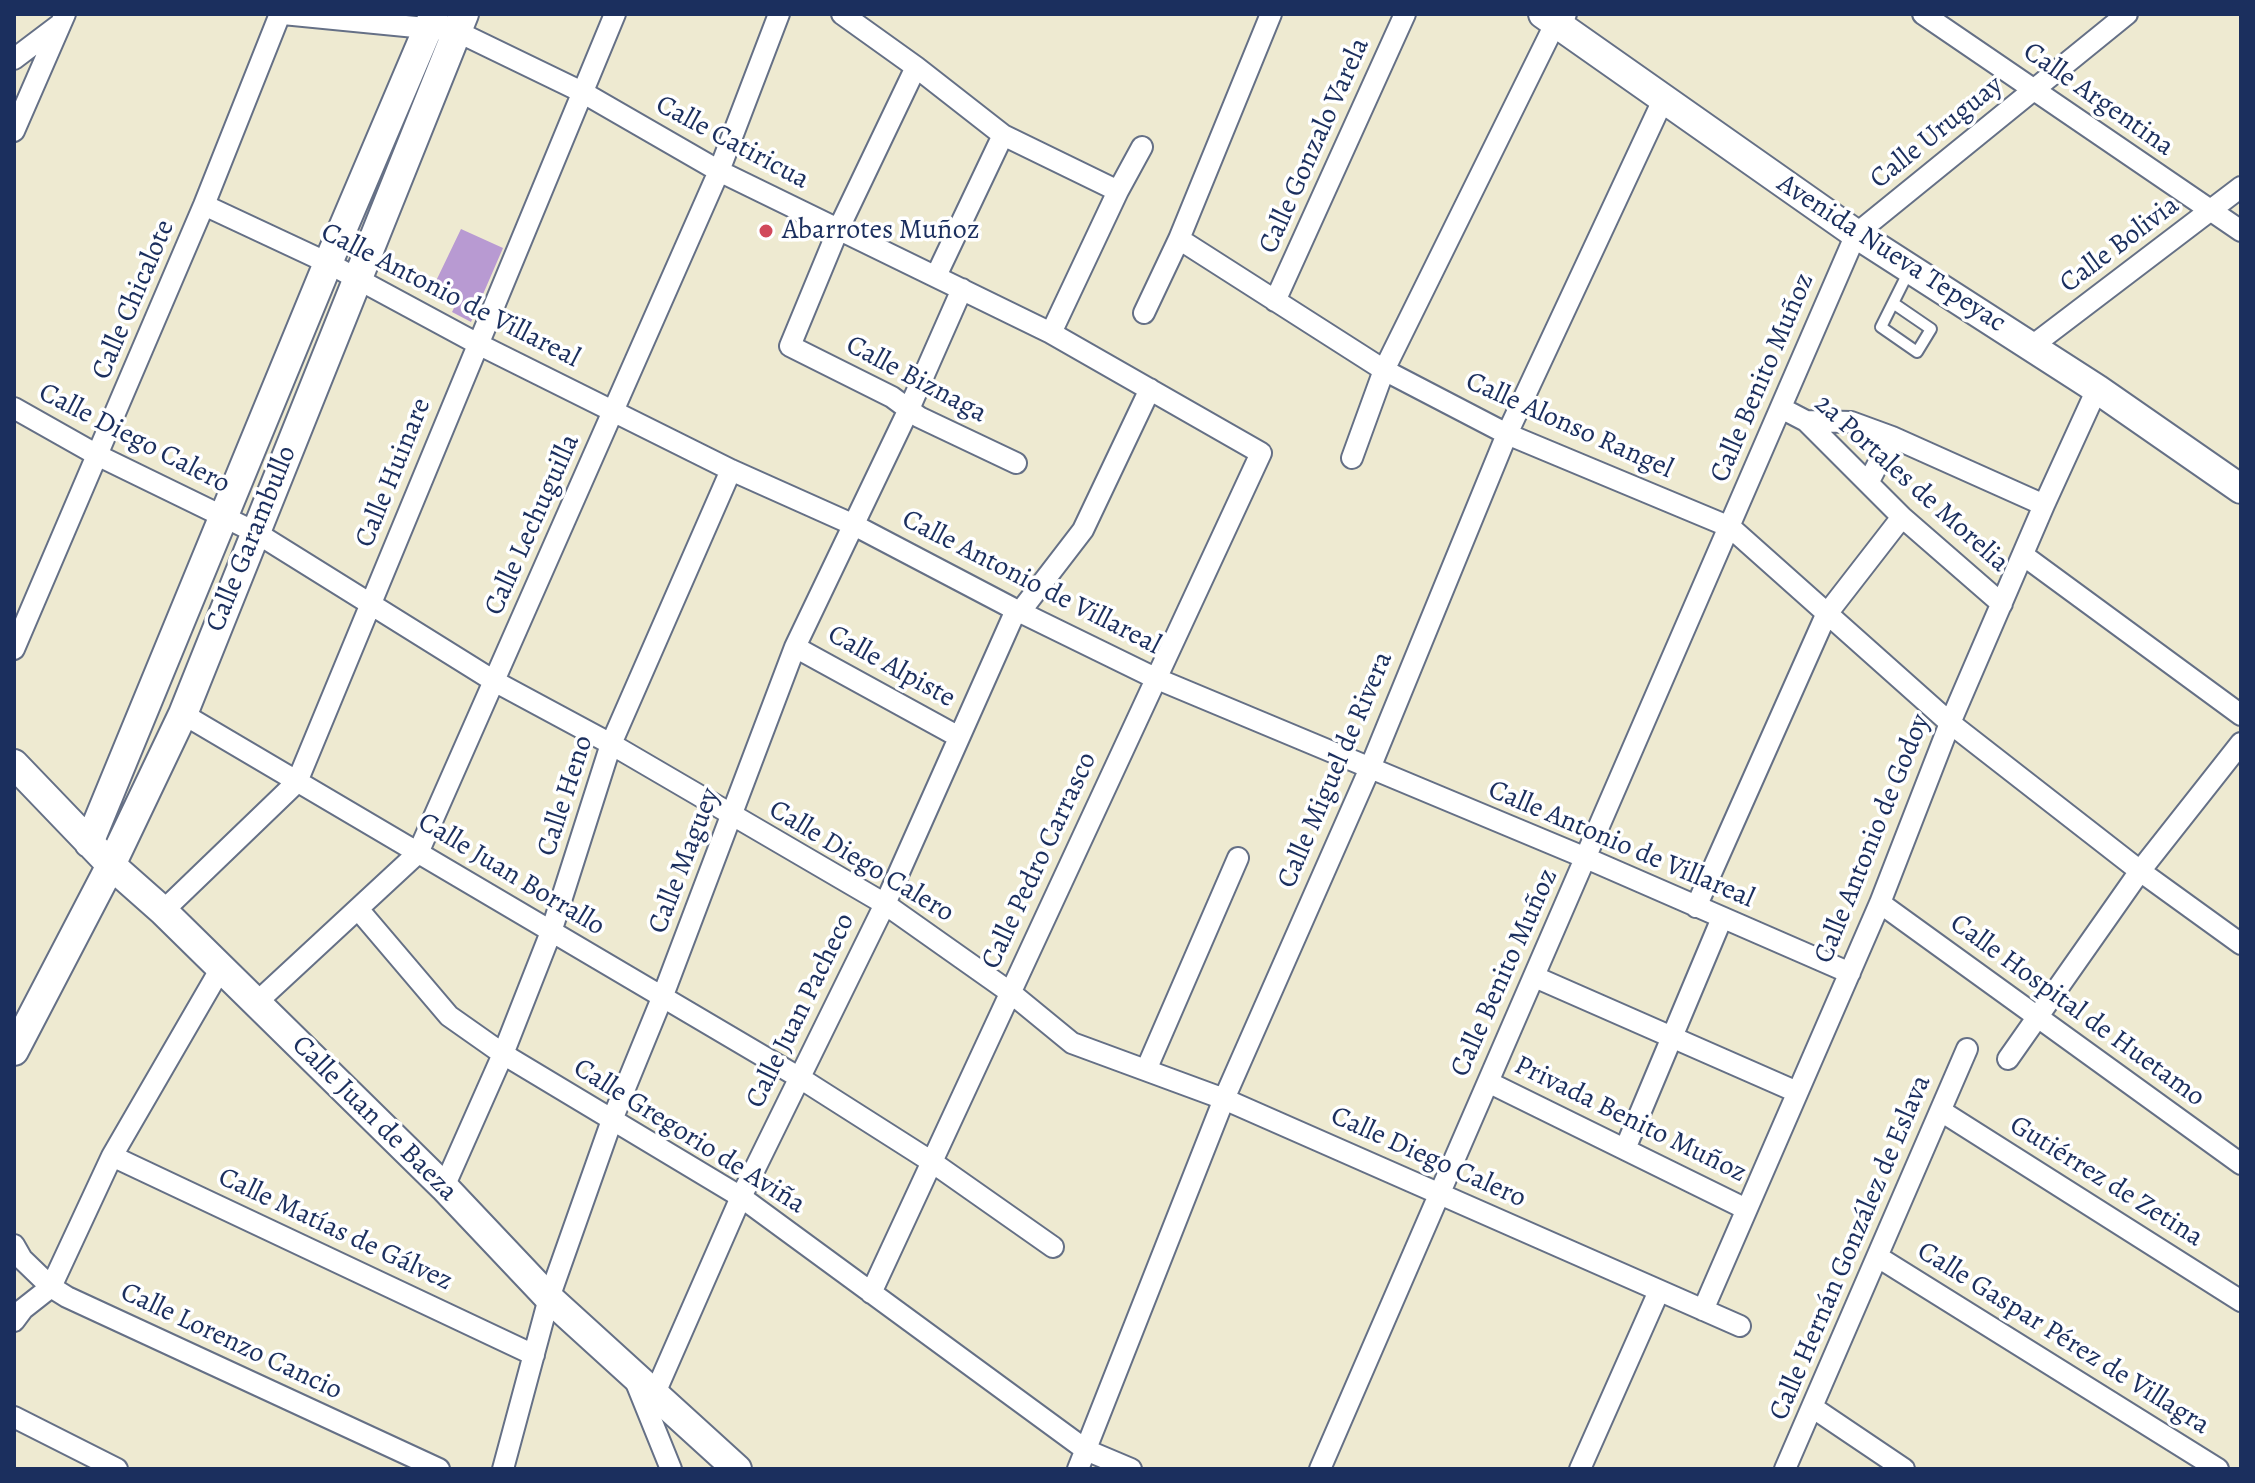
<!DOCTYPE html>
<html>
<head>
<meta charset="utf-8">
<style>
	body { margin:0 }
	#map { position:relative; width:2255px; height:1483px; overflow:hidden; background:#eeead1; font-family:Alegreya,serif }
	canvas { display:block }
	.frame { position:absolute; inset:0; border:16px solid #1b2f5e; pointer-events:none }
</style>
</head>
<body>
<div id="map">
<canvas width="2255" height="1483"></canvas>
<div class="frame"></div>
</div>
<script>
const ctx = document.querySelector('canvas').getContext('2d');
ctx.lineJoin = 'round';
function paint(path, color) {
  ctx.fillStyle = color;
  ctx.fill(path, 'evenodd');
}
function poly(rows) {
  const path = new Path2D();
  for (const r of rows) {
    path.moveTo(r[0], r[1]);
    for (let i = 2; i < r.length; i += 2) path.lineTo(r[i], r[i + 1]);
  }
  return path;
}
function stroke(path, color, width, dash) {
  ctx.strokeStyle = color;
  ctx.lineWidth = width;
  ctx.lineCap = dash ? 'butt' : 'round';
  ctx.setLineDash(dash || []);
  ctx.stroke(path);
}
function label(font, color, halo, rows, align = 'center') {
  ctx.font = font + ' Alegreya,serif';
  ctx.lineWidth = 7;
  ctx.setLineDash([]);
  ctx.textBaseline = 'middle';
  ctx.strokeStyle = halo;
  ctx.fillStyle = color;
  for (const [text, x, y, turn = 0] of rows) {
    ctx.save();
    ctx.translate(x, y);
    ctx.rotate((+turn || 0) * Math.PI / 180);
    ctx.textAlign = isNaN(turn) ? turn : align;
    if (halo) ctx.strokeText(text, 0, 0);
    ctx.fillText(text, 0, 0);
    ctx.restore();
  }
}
paint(poly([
	[461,229,503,248,471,322,452,312,461,294,436,281]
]), '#b89ad2');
const lane = poly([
	[1893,303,1931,329,1917,352,1881,327,1910,269]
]);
const street = poly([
	[283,14,456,31,582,92,719,171,1051,333,1261,453,871,1293],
	[842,14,916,67,1003,135,1118,191],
	[1923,14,2241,231],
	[14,59,59,25],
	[916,67,838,230,790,346,892,397,919,417,1016,463],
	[14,131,65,14],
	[204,205,328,263,478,344,731,470,854,525,1016,610,1155,678,1586,858,1850,973],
	[1179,239,1384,370,1507,434,1730,527,1950,723,2140,871,2241,944],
	[936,276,1003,135],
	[1275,301,1405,14],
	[1144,313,1179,239,1271,14],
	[1051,333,1118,191,1142,147],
	[2032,346,2241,187],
	[14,408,99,456,255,532,494,681,611,744,885,904,1011,993,1072,1043,1224,1099,1740,1326],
	[1781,408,1806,421,1902,517,2002,604],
	[1806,421,1851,422,1892,437,2044,505],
	[1352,458,1384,370,1556,22,1566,14],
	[1868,483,1892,437],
	[2023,555,2241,715],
	[1020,612,1083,530,1150,389],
	[795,647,959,737],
	[14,649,204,205,280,14],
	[183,714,800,1078,932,1162,1053,1247],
	[1880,903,2241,1164],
	[1696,907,1826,615,1902,517],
	[358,909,449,1016,503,1054,741,1197,1086,1450,1131,1469],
	[163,911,297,782,615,14],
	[1535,977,1797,1092],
	[256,1003,418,853,719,171,779,14],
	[2008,1059,2140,871,2241,743],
	[1146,1070,1238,858],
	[1488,1082,1746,1209],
	[1941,1111,2241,1301],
	[1625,1149,1722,918],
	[112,1156,534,1355],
	[444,1187,503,1054,551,932,611,744,731,470],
	[14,1245,22,1259,51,1287,67,1297,439,1469],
	[1878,1257,2218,1469],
	[1703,1310,1880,903,1950,723,2044,505,2097,389],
	[14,1321,23,1309,51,1287,112,1156,221,968],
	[635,1380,671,1469],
	[655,1393,741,1197,885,904,1016,610],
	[1812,1407,1904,1469],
	[14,1417,117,1469],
	[503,1469,549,1298,612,1120,662,998,795,647,909,409,962,289],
	[1078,1469,1224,1099,1370,768,1507,434,1663,100],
	[1320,1469,1856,234,2127,14],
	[1580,1469,1659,1291],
	[1785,1469,1967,1049]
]);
const secondary = poly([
	[1543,14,1856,234,2097,389,2241,489],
	[14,764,111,865,163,911,444,1187,549,1298,737,1469],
	[89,843,328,263,434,14],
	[14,1051,111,865,183,714,464,14]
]);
stroke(lane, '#657086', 14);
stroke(street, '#657086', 24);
stroke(secondary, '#657086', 32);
stroke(lane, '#fff', 10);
stroke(street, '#fff', 20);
stroke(secondary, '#fff', 28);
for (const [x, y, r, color] of [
	[766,231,8,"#d1495b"]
]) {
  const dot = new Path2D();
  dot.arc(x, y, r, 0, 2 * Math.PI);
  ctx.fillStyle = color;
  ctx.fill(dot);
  stroke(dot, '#fff', 3);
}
label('28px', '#1b2f5e', '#fff', [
	["Calle Argentina",2098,100,35],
	["Calle Uruguay",1937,133,-39],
	["Calle Catiricua",732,143,28],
	["Calle Gonzalo Varela",1315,146,-66],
	["Calle Bolivia",2120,245,-37],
	["Avenida Nueva Tepeyac",1891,254,33],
	["Calle Antonio de Villareal",450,296,27],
	["Calle Chicalote",134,300,-67],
	["Calle Benito Muñoz",1763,378,-67],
	["Calle Biznaga",916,380,28],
	["Calle Alonso Rangel",1569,426,24],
	["Calle Diego Calero",134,439,27],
	["Calle Huinare",394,473,-68],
	["2a Portales de Morelia",1911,484,42],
	["Calle Lechuguilla",533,525,-66],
	["Calle Garambullo",252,539,-68],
	["Calle Antonio de Villareal",1031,583,27],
	["Calle Alpiste",891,667,29],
	["Calle Miguel de Rivera",1336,770,-67],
	["Calle Heno",566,796,-72],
	["Calle Antonio de Godoy",1873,839,-68],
	["Calle Antonio de Villareal",1621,845,23],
	["Calle Maguey",685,861,-69],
	["Calle Pedro Carrasco",1040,861,-65],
	["Calle Diego Calero",861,862,31],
	["Calle Juan Borrallo",511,875,31],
	["Calle Benito Muñoz",1505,973,-66],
	["Calle Juan Pacheco",801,1011,-64],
	["Calle Hospital de Huetamo",2077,1011,36],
	["Calle Juan de Baeza",374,1119,45],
	["Privada Benito Muñoz",1630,1120,26],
	["Calle Gregorio de Aviña",689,1137,32],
	["Calle Diego Calero",1428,1158,24],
	["Gutiérrez de Zetina",2106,1182,32],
	["Calle Matías de Gálvez",335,1230,25],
	["Calle Hernán González de Eslava",1851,1248,-67],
	["Calle Gaspar Pérez de Villagra",2063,1339,32],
	["Calle Lorenzo Cancio",231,1342,25]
]);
label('28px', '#1b2f5e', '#fff', [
	["Abarrotes Muñoz",782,231]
], 'left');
</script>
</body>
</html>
